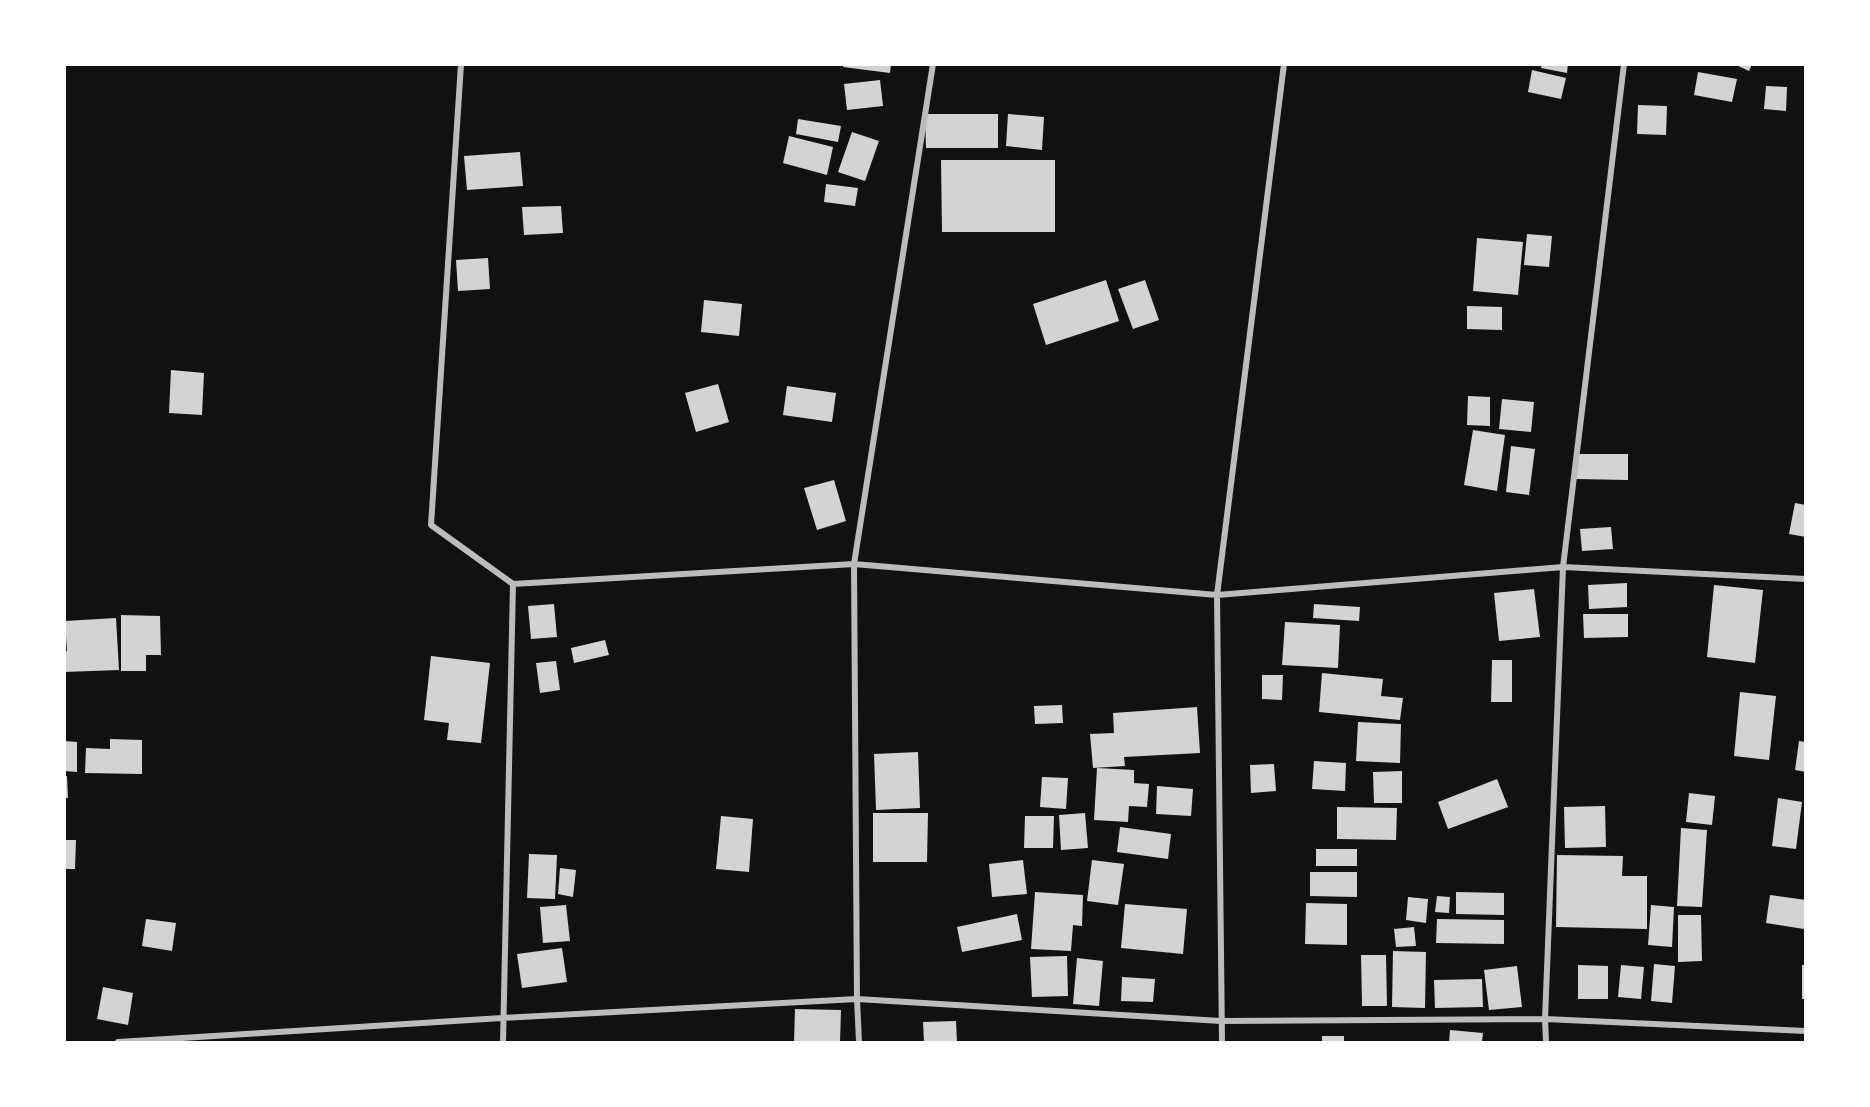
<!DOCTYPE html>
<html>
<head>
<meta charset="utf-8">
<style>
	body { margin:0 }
	#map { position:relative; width:1870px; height:1107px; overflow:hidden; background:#111; font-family:"Titillium Web",sans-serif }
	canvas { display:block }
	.frame { position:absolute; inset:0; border:66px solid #fff; pointer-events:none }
</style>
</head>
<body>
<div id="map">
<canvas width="1870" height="1107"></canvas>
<div class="frame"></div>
</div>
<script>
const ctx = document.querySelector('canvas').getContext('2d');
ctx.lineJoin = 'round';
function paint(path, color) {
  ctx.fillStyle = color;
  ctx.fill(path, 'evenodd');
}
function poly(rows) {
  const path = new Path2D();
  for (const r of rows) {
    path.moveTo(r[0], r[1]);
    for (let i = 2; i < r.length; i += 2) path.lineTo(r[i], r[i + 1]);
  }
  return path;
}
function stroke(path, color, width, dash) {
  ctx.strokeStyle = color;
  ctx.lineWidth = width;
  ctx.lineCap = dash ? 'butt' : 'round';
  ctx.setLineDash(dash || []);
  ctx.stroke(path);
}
paint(poly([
	[844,64,891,64,890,73,843,67],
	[1542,64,1568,64,1567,73,1541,68],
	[1734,64,1752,64,1749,71],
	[1532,70,1566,78,1561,99,1528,92],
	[1698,72,1737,79,1732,102,1694,95],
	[880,80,883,106,847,110,844,84],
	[1766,86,1787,87,1786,111,1764,109],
	[1638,105,1667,106,1666,135,1637,134],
	[925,114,998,114,998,148,926,148],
	[1008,114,1044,117,1042,150,1006,146],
	[798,119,841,126,838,142,796,134],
	[852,132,879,141,865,181,838,172],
	[789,136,833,147,827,175,783,163],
	[520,152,523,186,467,190,464,156],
	[941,160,1055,160,1055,232,942,232],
	[826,184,858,188,855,206,824,202],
	[561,206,563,233,524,235,522,207],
	[1527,234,1552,236,1549,267,1524,265],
	[1477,238,1523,242,1518,295,1473,291],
	[488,258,490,289,458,291,456,260],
	[1106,280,1119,321,1046,345,1033,304],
	[1145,280,1159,320,1133,329,1118,289],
	[704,300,742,304,739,336,701,332],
	[1467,306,1502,307,1502,330,1467,329],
	[171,370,204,373,202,415,169,413],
	[718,384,729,422,696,432,685,393],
	[787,386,836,393,832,422,783,415],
	[1468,396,1490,397,1490,426,1467,425],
	[1502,399,1534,402,1531,432,1499,429],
	[1473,430,1505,435,1497,491,1464,485],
	[1511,446,1535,449,1529,495,1506,492],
	[1577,454,1628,454,1628,480,1576,479],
	[834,480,846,521,817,530,804,488],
	[1795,503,1806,505,1806,537,1789,534],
	[1611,527,1613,549,1582,551,1580,529],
	[1627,583,1627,607,1589,609,1588,585],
	[1714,585,1763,590,1755,663,1707,657],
	[1534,589,1540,637,1499,641,1494,593],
	[554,604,557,637,531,639,528,606],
	[1314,604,1360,607,1359,621,1313,618],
	[1583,614,1628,614,1628,637,1584,638],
	[121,615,160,616,161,655,146,655,146,671,121,671],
	[116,618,119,670,64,672,64,652,67,651,65,621],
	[1285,622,1340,625,1338,668,1282,665],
	[605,640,609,655,574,663,571,648],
	[431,656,490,663,481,743,447,740,449,723,424,720],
	[1492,660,1512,660,1512,702,1491,702],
	[556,661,560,690,540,693,536,663],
	[1322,673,1383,679,1381,696,1403,698,1400,720,1319,712],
	[1262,675,1283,675,1282,700,1262,699],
	[1740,692,1776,696,1769,760,1734,756],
	[1062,705,1063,723,1035,724,1034,706],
	[1197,707,1200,753,1124,757,1125,766,1093,768,1090,734,1114,733,1113,713],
	[1358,722,1401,724,1400,763,1356,761],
	[110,739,142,740,142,774,85,773,86,748,110,749],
	[64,741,77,742,77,772,64,771],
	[1799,741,1806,742,1806,772,1795,770],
	[918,752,920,808,876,810,874,754],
	[1314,761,1346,763,1345,791,1312,789],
	[1274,764,1276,791,1251,793,1250,765],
	[1097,768,1134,770,1134,783,1149,784,1147,807,1129,806,1128,822,1094,820],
	[1402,771,1402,803,1374,803,1373,772],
	[64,776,67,776,68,798,64,798],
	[1042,777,1068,778,1066,809,1040,807],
	[1497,779,1508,807,1448,829,1438,802],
	[1157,786,1193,789,1191,816,1156,814],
	[1689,793,1715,796,1712,825,1686,822],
	[1778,798,1802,802,1796,849,1772,846],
	[1605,806,1606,847,1565,848,1564,807],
	[1337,807,1397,808,1396,840,1337,839],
	[873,813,928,813,927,862,873,862],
	[1085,813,1088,848,1061,850,1059,815],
	[721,816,753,819,749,872,716,869],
	[1025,816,1054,816,1053,848,1024,848],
	[1120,827,1171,834,1168,859,1117,852],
	[1681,828,1707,830,1702,907,1677,906],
	[64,840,76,840,75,869,64,869],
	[1316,849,1357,849,1357,866,1316,866],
	[529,854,557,855,555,899,527,898],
	[1557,855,1623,856,1622,876,1647,876,1647,929,1556,927],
	[1023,860,1027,894,992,897,989,864],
	[1092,860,1124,864,1118,905,1087,901],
	[560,868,576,870,573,897,558,894],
	[1310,872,1357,872,1357,897,1310,896],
	[1035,892,1083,895,1082,926,1073,925,1071,951,1031,949],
	[1456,892,1504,893,1504,915,1456,914],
	[1770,895,1806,900,1804,929,1766,923],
	[1437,896,1450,897,1449,913,1435,912],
	[1408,897,1428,899,1426,923,1406,920],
	[1306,903,1347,904,1347,945,1305,944],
	[1125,904,1187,909,1183,954,1121,948],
	[566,905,570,941,543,943,540,907],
	[1651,905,1674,907,1672,947,1648,945],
	[1017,914,1022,940,962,952,957,927],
	[1678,915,1701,915,1702,961,1678,962],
	[146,919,176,923,172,951,142,946],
	[1437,919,1504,920,1504,944,1436,943],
	[1414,927,1416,946,1396,947,1394,929],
	[562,948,567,982,522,988,517,954],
	[1393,951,1426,952,1425,1008,1392,1007],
	[1361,955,1386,955,1387,1006,1362,1006],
	[1067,956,1068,996,1032,997,1030,957],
	[1077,958,1103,961,1099,1006,1073,1004],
	[1654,964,1675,966,1672,1003,1651,1001],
	[1578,965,1608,966,1608,999,1578,999],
	[1621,965,1644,967,1641,999,1618,997],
	[1802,965,1806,965,1806,999,1802,999],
	[1517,966,1522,1007,1489,1010,1484,970],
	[1122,977,1155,979,1153,1002,1121,1001],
	[1482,979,1483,1007,1435,1008,1434,980],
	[103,987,133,993,128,1025,97,1019],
	[795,1009,841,1010,840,1042,794,1042],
	[956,1021,957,1042,924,1042,923,1022],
	[1450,1030,1483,1033,1482,1042,1449,1042],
	[1322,1036,1344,1036,1344,1042,1322,1042]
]), '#d3d3d3');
stroke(poly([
	[461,64,431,525,513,584,854,564,1217,595,1563,567,1806,579],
	[118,1042,502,1018,857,999,1221,1021,1545,1019,1806,1031],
	[503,1042,513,584],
	[859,1042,857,999,854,564,933,64],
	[1222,1042,1217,595,1284,64],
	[1546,1042,1545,1019,1563,567,1624,64]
]), '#bcbcbc', 6);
</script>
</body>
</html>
